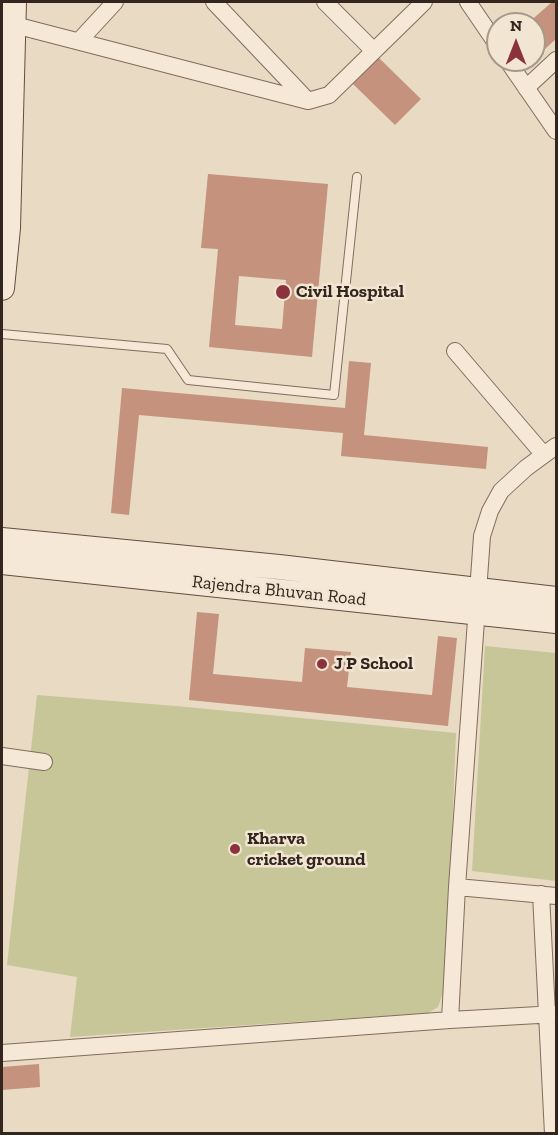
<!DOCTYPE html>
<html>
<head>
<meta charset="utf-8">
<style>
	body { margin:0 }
	#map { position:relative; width:558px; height:1135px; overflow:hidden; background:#e9dac4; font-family:"Zilla Slab",serif }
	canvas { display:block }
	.frame { position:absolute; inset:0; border:3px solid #33261f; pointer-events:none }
	.north { position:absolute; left:486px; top:12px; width:60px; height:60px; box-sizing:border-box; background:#f2e5d2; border:2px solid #a6998a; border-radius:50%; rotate:0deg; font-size:16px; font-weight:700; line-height:24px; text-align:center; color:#33261f }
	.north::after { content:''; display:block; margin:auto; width:21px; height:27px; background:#8b323d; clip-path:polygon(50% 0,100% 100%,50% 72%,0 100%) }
</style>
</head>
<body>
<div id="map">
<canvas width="558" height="1135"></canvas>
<div class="frame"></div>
<div class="north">N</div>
</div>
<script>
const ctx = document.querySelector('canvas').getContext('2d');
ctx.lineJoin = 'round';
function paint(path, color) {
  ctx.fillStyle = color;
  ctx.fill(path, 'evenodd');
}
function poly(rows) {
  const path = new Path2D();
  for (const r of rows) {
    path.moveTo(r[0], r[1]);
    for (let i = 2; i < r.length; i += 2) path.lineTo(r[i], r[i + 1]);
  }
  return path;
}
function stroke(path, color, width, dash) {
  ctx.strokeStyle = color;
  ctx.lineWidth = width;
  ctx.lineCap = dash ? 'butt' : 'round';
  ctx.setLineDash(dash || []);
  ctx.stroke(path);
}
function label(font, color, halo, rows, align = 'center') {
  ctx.font = font + ' "Zilla Slab",serif';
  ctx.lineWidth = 5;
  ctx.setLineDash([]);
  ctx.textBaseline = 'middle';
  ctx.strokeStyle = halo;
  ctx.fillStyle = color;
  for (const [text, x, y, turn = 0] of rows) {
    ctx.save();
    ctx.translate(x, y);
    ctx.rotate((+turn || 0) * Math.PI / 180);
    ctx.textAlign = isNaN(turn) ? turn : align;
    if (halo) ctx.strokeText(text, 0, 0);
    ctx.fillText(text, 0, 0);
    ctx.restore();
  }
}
paint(poly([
	[485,646,556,653,556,881,472,871],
	[37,695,176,706,456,733,446,984,438,1007,428,1013,70,1037,77,977,7,965]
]), '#c6c699');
paint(poly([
	[552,2,556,2,556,39,535,58,534,24,527,24],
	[379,58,421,99,395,125,353,84],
	[208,174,328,184,312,357,209,347,218,249,201,248],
	[239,276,286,280,282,329,235,325],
	[349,361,371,363,364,435,488,447,486,469,341,456,343,433,139,415,129,515,111,513,122,388,345,408],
	[197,612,219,614,213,674,302,682,305,648,351,652,347,687,432,695,438,636,457,638,448,726,189,700],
	[39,1064,40,1087,2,1090,2,1067]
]), '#c4927d');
const lane = poly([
	[2,334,167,349,188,380,334,395,357,177]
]);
const street = poly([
	[214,2,307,100],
	[325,2,374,51],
	[468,2,498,46],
	[3,22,308,101,329,95,424,2],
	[80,40,115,2],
	[507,60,556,131],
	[526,88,556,60],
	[455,351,544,455],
	[2,756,44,762],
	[457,887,556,896],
	[541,894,553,1134],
	[450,1020,556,1014],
	[2,1053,450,1020,457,887,482,536,490,511,501,491,526,468,556,446]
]);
const secondary = poly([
	[2,288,8,228,14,2],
	[2,540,279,567,556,599],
	[2,562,556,621]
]);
stroke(lane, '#826c5c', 10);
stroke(street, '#826c5c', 18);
stroke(secondary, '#644d3f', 26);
stroke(lane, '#f5e8d6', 8);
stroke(street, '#f5e8d6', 16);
stroke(secondary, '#f5e8d6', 24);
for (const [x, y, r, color] of [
	[283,292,8,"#8b323d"],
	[322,664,6,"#8b323d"],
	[235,849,6,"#8b323d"]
]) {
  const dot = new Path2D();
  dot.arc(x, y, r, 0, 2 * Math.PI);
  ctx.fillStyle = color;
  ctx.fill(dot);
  stroke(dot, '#f2e5d2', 2);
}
label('bold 18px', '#33261f', '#f2e5d2', [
	["Civil Hospital",296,292],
	["J P School",334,664],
	["Kharva",247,839],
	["cricket ground",247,860]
], 'left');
label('18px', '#33261f', '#f2e5d2', [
	["Rajendra Bhuvan Road",279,591,6]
]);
</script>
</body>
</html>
